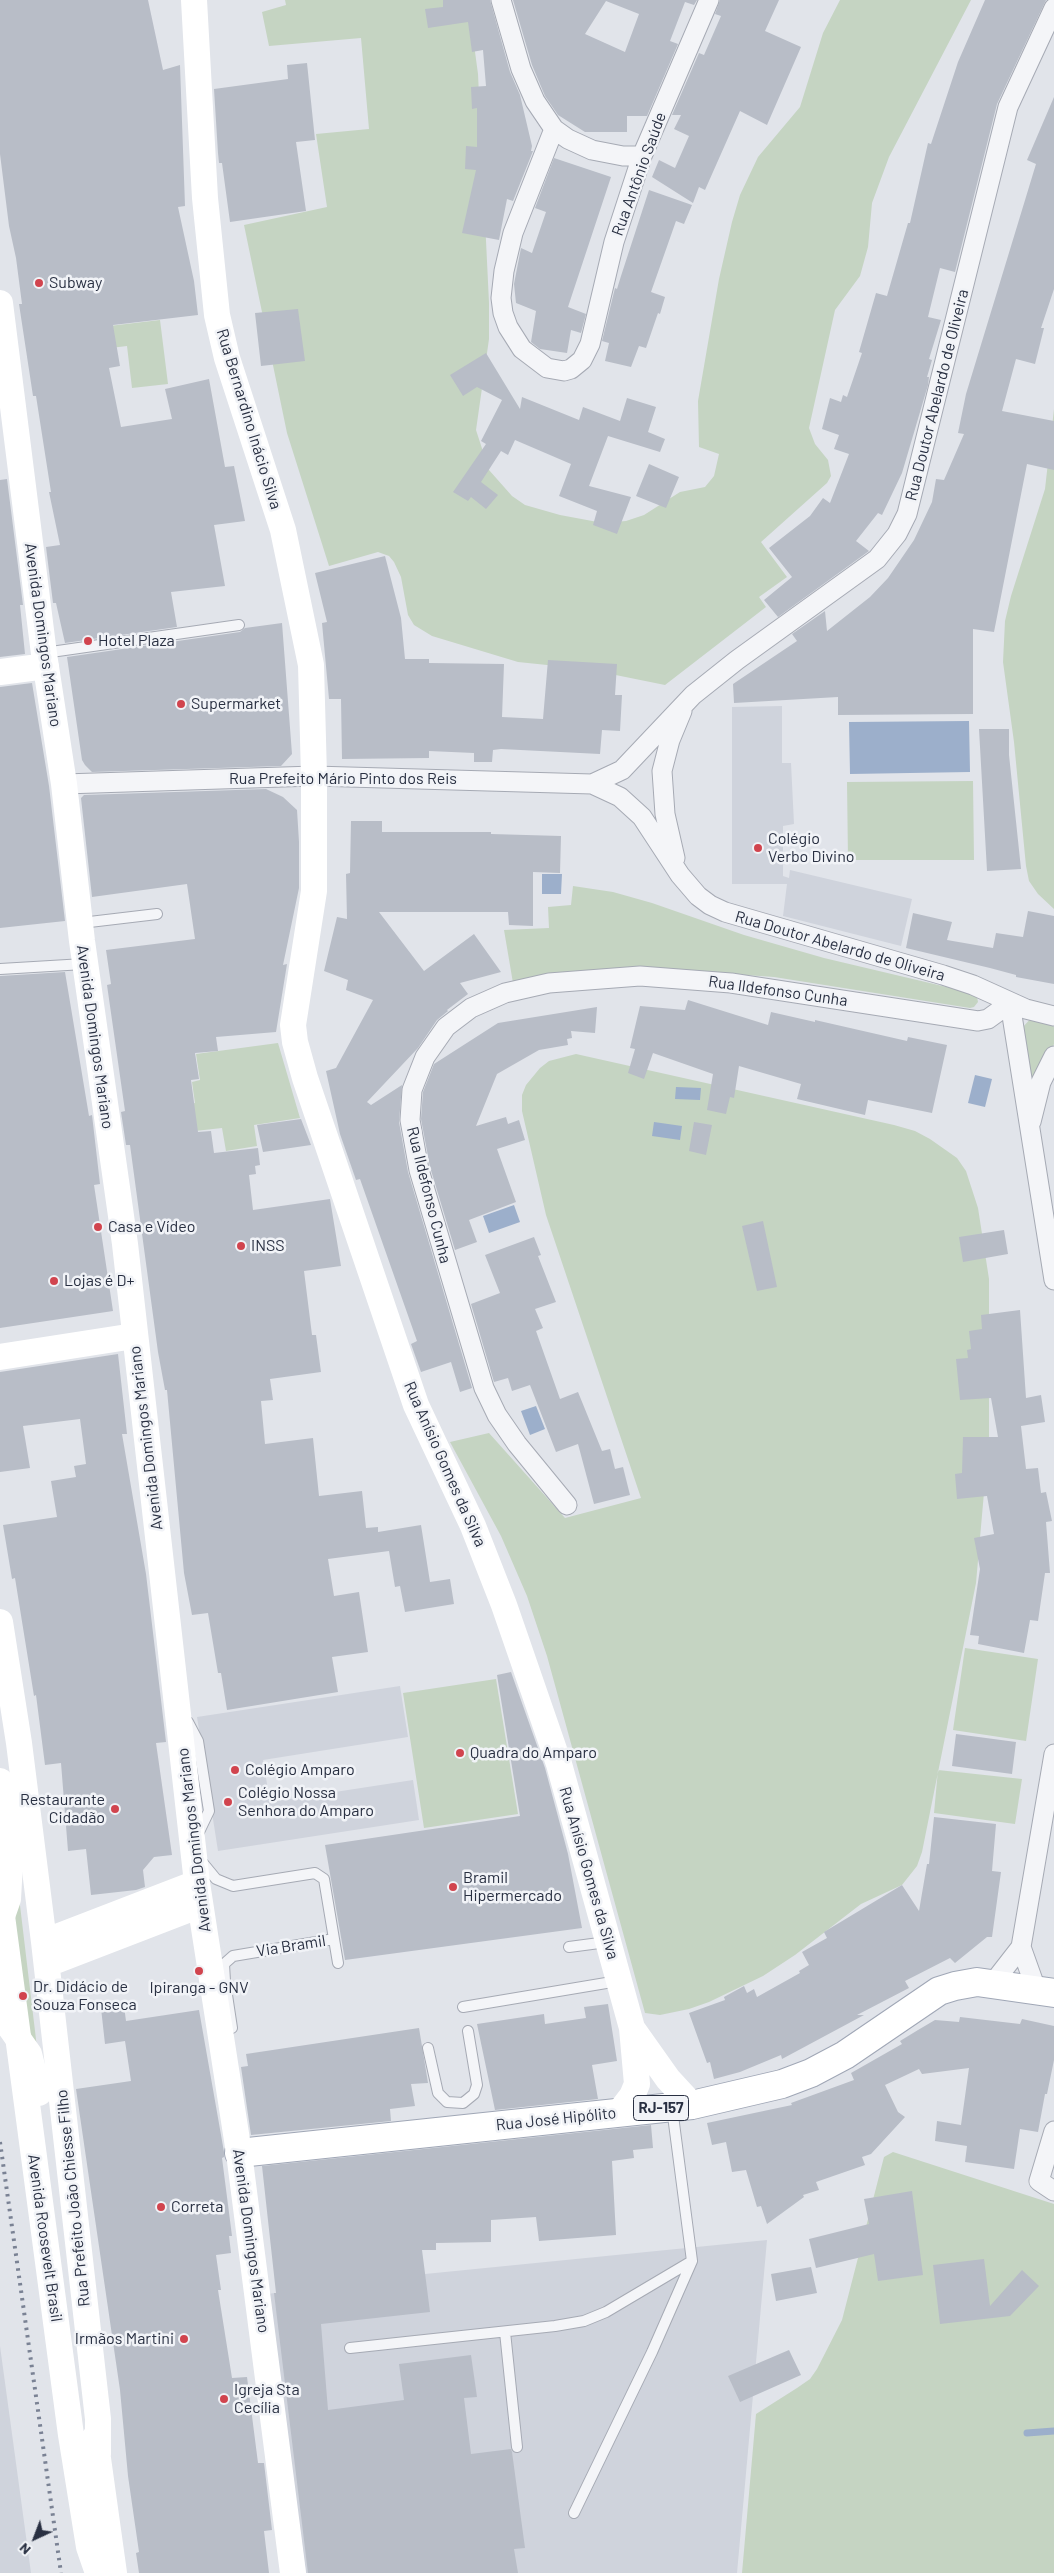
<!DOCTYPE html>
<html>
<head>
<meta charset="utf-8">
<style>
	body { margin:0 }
	#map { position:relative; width:1054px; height:2573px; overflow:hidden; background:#e1e4ea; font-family:Barlow,sans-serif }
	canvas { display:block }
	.north { position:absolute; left:10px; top:2513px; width:50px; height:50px; -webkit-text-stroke:4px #f1f3f7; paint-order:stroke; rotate:223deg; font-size:14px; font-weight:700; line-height:20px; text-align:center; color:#293042 }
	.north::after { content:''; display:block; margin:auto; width:18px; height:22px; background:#293042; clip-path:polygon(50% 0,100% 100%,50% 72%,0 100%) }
</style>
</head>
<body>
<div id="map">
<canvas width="1054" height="2573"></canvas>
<div class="north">N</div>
</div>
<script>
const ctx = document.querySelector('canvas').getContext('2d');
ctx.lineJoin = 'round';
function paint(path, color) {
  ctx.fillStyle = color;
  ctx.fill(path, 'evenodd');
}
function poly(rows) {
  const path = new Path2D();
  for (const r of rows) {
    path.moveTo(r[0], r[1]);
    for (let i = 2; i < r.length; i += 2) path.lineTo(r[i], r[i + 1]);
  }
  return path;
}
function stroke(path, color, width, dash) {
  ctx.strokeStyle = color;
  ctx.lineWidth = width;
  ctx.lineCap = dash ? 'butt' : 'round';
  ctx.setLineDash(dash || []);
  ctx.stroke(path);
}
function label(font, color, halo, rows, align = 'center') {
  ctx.font = font + ' Barlow,sans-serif';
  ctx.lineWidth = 5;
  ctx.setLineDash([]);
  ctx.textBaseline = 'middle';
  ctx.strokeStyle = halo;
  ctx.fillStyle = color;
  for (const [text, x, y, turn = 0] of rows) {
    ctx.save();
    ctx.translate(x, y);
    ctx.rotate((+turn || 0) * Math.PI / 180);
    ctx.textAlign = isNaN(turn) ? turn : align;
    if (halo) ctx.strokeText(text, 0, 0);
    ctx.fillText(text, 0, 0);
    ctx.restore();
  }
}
paint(poly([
	[782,706,782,763,791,763,794,824,783,826,783,876,789,878,790,870,912,899,901,946,783,916,787,884,732,884,732,707],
	[400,1686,408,1737,263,1760,270,1802,413,1780,419,1820,218,1851,197,1717],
	[767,2240,737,2573,306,2573,267,2294,425,2274],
	[0,2346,31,2573,0,2573]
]), '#cfd3dc');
paint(poly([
	[285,0,468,0,478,74,489,303,489,339,476,430,489,470,512,496,525,505,560,515,603,523,626,521,644,515,680,492,705,487,714,476,719,454,699,447,698,401,719,279,732,222,740,195,758,157,800,107,823,33,840,0,971,0,889,157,872,203,868,247,860,276,835,310,809,428,815,444,828,460,831,476,827,483,761,542,787,577,759,597,766,607,665,685,586,669,518,662,432,636,414,625,408,615,401,577,394,562,389,556,378,552,329,566,287,433,244,225,327,207,316,134,369,129,361,38,269,46,262,12,286,5],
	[160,320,168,384,132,388,127,346,28,358,25,336],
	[1054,409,1054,909,1038,894,1029,881,1026,866,1014,742,1003,662,1005,621,1011,596,1045,489],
	[973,781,974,860,848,860,847,782],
	[573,886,613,892,652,903,744,935,824,958,972,993,977,997,978,1002,974,1007,970,1008,774,977,717,973,513,983,504,930,549,928,548,907,571,905],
	[1032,1017,1049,1022,1054,1027,1054,1044,1042,1069,1034,1098,1023,1027],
	[278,1043,300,1118,254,1125,257,1146,226,1151,222,1128,195,1131,189,1104,195,1103,192,1082,200,1080,196,1054],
	[576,1054,894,1125,915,1131,930,1139,957,1158,966,1171,978,1208,989,1279,989,1436,976,1583,922,1852,917,1866,902,1885,861,1904,795,1955,763,1976,709,2002,689,2009,660,2015,645,2013,547,1656,527,1596,501,1536,450,1442,489,1433,565,1518,641,1498,546,1215,522,1111,522,1095,526,1085,540,1068,549,1061],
	[965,1648,1038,1659,1026,1741,953,1730],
	[496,1679,518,1814,424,1828,403,1693],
	[938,1770,1022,1779,1015,1824,934,1813],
	[19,1897,38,2056,0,1945],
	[893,2152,1054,2204,1054,2573,742,2573,756,2414,797,2388,810,2379,817,2369,842,2320,884,2157]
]), '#c5d4c2');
paint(poly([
	[969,721,970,772,850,774,849,722],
	[542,874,562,874,561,894,542,894],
	[975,1075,992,1079,985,1107,968,1103],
	[676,1087,701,1088,700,1100,675,1099],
	[654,1122,682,1126,680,1140,652,1136],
	[514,1205,520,1222,489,1233,483,1216],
	[536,1406,545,1429,530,1435,521,1411]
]), '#9cafcb');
stroke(poly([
	[1027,2433,1054,2431]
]), '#9cafcb', 7);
paint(poly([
	[0,0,148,0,163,70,180,65,185,206,178,207,194,281,198,315,113,325,120,366,109,368,121,427,172,419,165,389,209,379,225,467,234,466,245,521,214,525,225,586,171,592,177,627,65,643,56,603,53,603,46,547,60,545,49,492,51,492,36,396,33,396,19,304,22,304,16,258,9,226,0,154],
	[443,0,490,0,510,72,520,95,532,146,531,151,533,151,513,201,507,199,499,240,462,233,476,170,465,169,466,146,477,147,477,108,472,109,471,87,486,86,483,50,472,52,468,22,428,28,425,9,443,7],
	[513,0,697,0,694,5,685,2,670,41,678,44,647,116,627,116,627,132,585,132,558,115,545,96,532,65],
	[606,1,639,14,625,52,585,34],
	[720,0,779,0,765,31,801,47,767,125,740,111,705,190,699,187,693,203,652,177,659,160,675,168,689,136,674,129,681,115,672,115,699,53,704,55,721,16,715,14],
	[985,0,1046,0,997,104,955,272,940,268,928,317,941,320,929,359,932,360,927,377,929,377,928,385,902,473,882,515,878,513,856,541,869,551,778,617,764,600,792,577,769,548,810,516,823,498,830,503,849,454,834,449,839,435,822,429,830,398,841,402,843,395,847,397,862,353,859,352,876,293,887,296,908,223,910,223,928,143,931,144,958,62],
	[307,63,315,140,296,142,306,211,230,222,222,163,219,163,218,153,214,89,288,79,287,65],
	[1054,97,1054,289,1041,328,1044,328,1035,364,1016,359,1002,411,1054,421,1054,470,1027,464,994,632,973,629,973,714,838,715,838,697,734,703,733,684,797,641,792,634,825,611,827,631,870,597,888,578,914,540,932,502,936,479,944,480,964,434,958,433,966,394,1036,164,1027,160],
	[554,158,611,177,568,307,586,314,581,333,571,330,567,353,540,349,531,342,536,311,516,303,514,284,521,248,532,253,546,212,535,208],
	[649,190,692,205,684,224,676,221,651,292,665,297,660,314,658,313,646,348,639,346,631,367,605,361,609,343,602,341,615,288,617,289,621,276],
	[298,309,305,361,261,366,255,313],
	[486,353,520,409,522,397,579,420,583,407,620,421,627,398,656,407,648,432,665,439,660,452,608,436,589,486,631,497,617,534,593,525,597,511,559,496,571,464,515,440,508,455,501,451,481,482,498,495,486,509,471,497,468,501,453,492,486,444,481,441,502,400,477,387,463,396,450,375],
	[649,464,679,477,666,508,636,496],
	[7,479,23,605,20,605,25,654,0,657,0,480],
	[385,556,401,618,405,659,429,659,429,663,504,664,502,717,543,719,548,660,617,664,615,695,622,695,620,731,602,730,600,754,501,749,493,750,492,762,474,762,474,753,429,751,429,758,342,759,341,699,329,699,322,623,327,622,315,573],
	[282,623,292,754,281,766,92,772,85,765,82,760,67,657,240,632,245,628],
	[32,683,49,786,65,921,0,928,0,687],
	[979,729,1009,729,1009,755,1021,869,987,871],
	[266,789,283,797,297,810,299,842,299,888,283,965,287,964,276,1032,216,1037,218,1051,195,1053,199,1079,191,1080,198,1132,211,1131,214,1153,258,1148,260,1165,255,1166,256,1174,249,1175,253,1210,330,1199,341,1266,304,1271,312,1335,316,1335,321,1372,270,1379,273,1400,261,1401,265,1444,313,1438,319,1496,362,1491,366,1528,378,1527,378,1532,421,1525,430,1582,450,1579,454,1604,405,1612,400,1586,395,1587,389,1551,328,1559,334,1596,359,1592,368,1652,332,1657,338,1692,227,1710,221,1673,218,1673,208,1613,192,1615,184,1573,167,1390,165,1390,158,1352,130,1145,126,1145,121,1112,125,1111,107,985,111,984,106,950,195,939,187,884,92,897,81,798,84,795],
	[351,821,382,821,382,832,491,832,491,834,561,836,560,873,533,872,533,926,509,925,508,912,379,912,424,971,474,934,501,972,460,983,468,994,447,1010,448,1011,437,1020,418,1048,367,1102,371,1105,402,1085,399,1122,408,1172,472,1388,460,1392,451,1362,421,1372,411,1344,417,1341,360,1179,356,1180,340,1134,326,1071,336,1068,373,1000,346,990,348,980,324,971,337,917,347,919,346,874,350,873],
	[1028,911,1054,916,1054,984,1016,977,1016,975,990,968,906,948,913,913,952,922,947,940,993,948,996,933,1023,937],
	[65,972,89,1116,92,1115,100,1184,94,1185,113,1311,0,1328,0,976],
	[688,1000,768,1025,771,1012,815,1022,815,1020,907,1041,908,1037,947,1045,932,1113,868,1100,865,1115,797,1099,801,1084,739,1066,734,1098,730,1097,726,1114,707,1110,713,1074,653,1053,644,1079,628,1073,635,1049,630,1048,640,1006,685,1010],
	[597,1007,595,1033,571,1031,572,1038,567,1039,568,1045,539,1050,497,1074,476,1126,506,1117,508,1124,519,1120,525,1140,497,1149,516,1202,469,1220,477,1242,455,1250,430,1167,421,1119,423,1092,434,1064,498,1023],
	[301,1119,311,1145,263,1152,257,1125],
	[694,1122,712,1125,706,1155,689,1151],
	[763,1221,777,1287,757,1291,742,1226],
	[1004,1230,1008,1254,963,1262,959,1237],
	[534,1237,541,1255,538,1256,556,1302,535,1309,543,1328,536,1331,560,1399,578,1392,602,1451,610,1449,615,1469,623,1467,630,1495,594,1504,578,1444,556,1452,530,1385,512,1391,508,1378,494,1382,471,1304,500,1293,485,1255],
	[1020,1310,1026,1398,1041,1395,1045,1422,1021,1426,1026,1469,1038,1468,1041,1493,1046,1492,1052,1521,1046,1522,1050,1573,1045,1573,1038,1621,1030,1620,1024,1653,978,1644,979,1636,970,1635,980,1569,974,1538,994,1534,987,1496,957,1499,955,1474,962,1473,963,1437,998,1437,991,1398,960,1400,956,1359,968,1358,967,1350,971,1349,969,1331,982,1329,981,1315],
	[118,1354,127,1434,122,1434,146,1574,166,1742,156,1743,172,1855,154,1857,143,1870,145,1887,136,1890,91,1895,86,1849,68,1851,61,1763,45,1765,36,1695,34,1696,15,1578,12,1579,3,1525,57,1517,51,1481,76,1477,74,1466,86,1464,80,1419,23,1426,30,1468,0,1472,0,1372],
	[511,1672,545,1768,568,1854,582,1928,345,1960,325,1845,520,1816,497,1675],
	[956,1734,1016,1742,1012,1774,952,1766],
	[934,1817,996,1824,992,1871,1001,1872,992,1937,987,1937,955,1963,950,1958,905,1981,909,1988,857,2015,864,2015,782,2059,781,2055,740,2072,714,2079,710,2062,707,2063,689,2013,725,2000,724,1997,744,1986,747,1993,754,1989,757,1997,800,1973,799,1971,809,1965,802,1952,827,1938,824,1932,902,1885,919,1911,927,1864,929,1864],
	[608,2004,617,2061,592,2065,598,2099,495,2110,477,2024,544,2014,545,2024,586,2018,584,2007],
	[124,2006,126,2021,199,2010,224,2152,224,2157,222,2158,232,2236,229,2236,231,2253,216,2255,221,2290,218,2290,232,2378,247,2377,258,2463,264,2463,272,2530,264,2531,269,2573,139,2573,136,2553,139,2552,128,2476,120,2390,76,2089,131,2081,125,2041,105,2044,101,2008],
	[960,2017,1020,2024,1022,2019,1054,2026,1054,2060,1047,2094,1045,2094,1038,2132,1020,2129,1014,2169,965,2162,967,2146,935,2141,937,2121,961,2125,969,2068,922,2074,919,2069,885,2085,898,2112,905,2117,871,2154,862,2157,865,2165,816,2182,819,2190,803,2195,804,2197,767,2224,761,2206,757,2207,746,2170,732,2172,726,2142,712,2145,707,2123,792,2105,791,2103,854,2080,851,2073,902,2044,900,2041,918,2030,935,2020,959,2022],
	[419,2028,428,2083,411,2084,415,2106,390,2109,391,2121,251,2135,241,2067,248,2066,246,2054],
	[651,2125,653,2148,633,2150,634,2158,612,2161,616,2235,539,2241,536,2217,491,2220,491,2242,436,2243,436,2250,422,2250,430,2312,321,2324,328,2410,404,2400,399,2364,471,2355,477,2397,464,2398,471,2454,511,2449,512,2452,525,2548,514,2549,518,2573,308,2573,274,2293,276,2293,262,2166],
	[912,2191,923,2275,878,2281,874,2254,816,2268,809,2239,869,2224,864,2199],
	[984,2259,990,2306,1022,2270,1039,2286,1010,2316,940,2324,933,2265],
	[811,2267,817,2293,776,2301,771,2274],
	[789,2350,801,2375,740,2402,728,2376]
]), '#b8bdc7');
const lane = poly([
	[44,653,239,625],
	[81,923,157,914],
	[0,969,84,964],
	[188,1722,198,1741,209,1811,198,1834],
	[202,1862,216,1879,233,1886,315,1873,324,1879,334,1939,233,1956,224,1964,225,1981],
	[334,1939,338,1963],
	[569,1947,607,1942],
	[227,1995,232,2028],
	[463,2007,618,1981],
	[428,2048,438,2093,447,2102,463,2103,474,2094,477,2085,468,2031],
	[505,2332,517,2447],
	[350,2348,555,2326,584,2321,606,2312,692,2261],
	[574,2513,652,2352,692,2261,672,2108]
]);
const street = poly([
	[501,0,521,69,535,101,554,129,568,139,592,150,623,156,642,156],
	[554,129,513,233,504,271,501,298,503,313,508,327,522,349,547,368,564,371,571,369,582,360,590,344,614,242,642,156,709,0],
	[64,784,314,776,592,784,620,797,642,817,680,875,698,896,710,905,725,912,943,975,973,985,1026,1009,1054,1016],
	[592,784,622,770,693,695,737,660,877,559,897,534,907,514,1008,107,1054,8],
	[675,858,665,814,662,771,670,740,682,711],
	[1010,1003,1054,1280],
	[1031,1122,1041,1082,1054,1056],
	[567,1505,517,1444,497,1415,484,1388,419,1170,410,1120,412,1090,425,1057,446,1027,471,1008,505,993,549,983,640,976,731,983,978,1021,988,1019,1010,1003],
	[1021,1947,1036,1989],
	[993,1983,1021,1947,1054,1754],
	[1054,2131,1039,2181,1054,2191]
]);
const primary = poly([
	[239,2153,692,2105,782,2084,811,2073,845,2055,939,1991,955,1986,977,1982,1054,1993]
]);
stroke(lane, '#a6aab4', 12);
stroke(street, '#a6aab4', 21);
stroke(primary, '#a0a7b6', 30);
stroke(lane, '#f4f5f8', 10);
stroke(street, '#f4f5f8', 19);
stroke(poly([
	[194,0,205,198,217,315,227,358,283,530,311,665,314,776,314,891,293,1025,295,1042,305,1078,416,1405,473,1526,504,1605,559,1764,632,2028,637,2084,632,2096,619,2113],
	[0,303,44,654,64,784,82,941,125,1244,197,1883,239,2153,293,2573],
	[0,672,46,666],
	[0,1357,134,1336],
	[0,1622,19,1743,44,1942,98,2419,98,2454],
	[0,1901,71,2435,89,2547,98,2573],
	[44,1942,197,1883],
	[47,1964,200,1905],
	[634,2031,668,2079,692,2105],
	[95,2437,114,2573]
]), '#fff', 26);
stroke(primary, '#fff', 28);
stroke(poly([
	[0,2142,61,2573]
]), '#7a8294', 4, [2.5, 5]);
stroke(poly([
	[0,1781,10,1863,8,1899,0,1922],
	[0,2013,29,2054,39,2093]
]), '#fff', 26);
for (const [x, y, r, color] of [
	[39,283,5,"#d1444e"],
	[88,641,5,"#d1444e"],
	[181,704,5,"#d1444e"],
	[758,848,5,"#d1444e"],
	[98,1227,5,"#d1444e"],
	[241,1246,5,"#d1444e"],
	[54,1281,5,"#d1444e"],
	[460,1753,5,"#d1444e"],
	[235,1770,5,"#d1444e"],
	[228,1802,5,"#d1444e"],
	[115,1809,5,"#d1444e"],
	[453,1887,5,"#d1444e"],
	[199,1971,5,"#d1444e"],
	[23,1996,5,"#d1444e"],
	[161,2207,5,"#d1444e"],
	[184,2339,5,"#d1444e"],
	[224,2399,5,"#d1444e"]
]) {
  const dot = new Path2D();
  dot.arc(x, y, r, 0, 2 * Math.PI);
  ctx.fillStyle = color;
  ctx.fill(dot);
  stroke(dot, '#f1f3f7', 2);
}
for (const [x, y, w] of [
	[661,2108,55]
]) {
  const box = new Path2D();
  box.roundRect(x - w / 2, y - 12.5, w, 25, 4);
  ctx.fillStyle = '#f1f3f7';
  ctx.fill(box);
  stroke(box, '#293042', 1);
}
label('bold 15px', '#293042', null, [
	["RJ-157",661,2108]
]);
label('16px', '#293042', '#f1f3f7', [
	["Rua Antônio Saúde",639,174,-70],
	["Rua Doutor Abelardo de Oliveira",937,395,-76],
	["Rua Bernardino Inácio Silva",249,419,73],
	["Avenida Domingos Mariano",43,635,82],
	["Rua Prefeito Mário Pinto dos Reis",343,779],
	["Rua Doutor Abelardo de Oliveira",840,946,16],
	["Rua Ildefonso Cunha",778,991,8],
	["Avenida Domingos Mariano",95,1037,82],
	["Rua Ildefonso Cunha",429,1195,76],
	["Avenida Domingos Mariano",146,1438,-97],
	["Rua Anísio Gomes da Silva",445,1464,66],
	["Avenida Domingos Mariano",194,1840,-97],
	["Rua Anísio Gomes da Silva",589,1873,74],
	["Via Bramil",291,1946,-9],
	["Rua José Hipólito",556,2119,-6],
	["Rua Prefeito João Chiesse Filho",73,2198,-96],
	["Avenida Roosevelt Brasil",45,2238,82],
	["Avenida Domingos Mariano",251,2241,82]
]);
label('16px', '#293042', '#f1f3f7', [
	["Subway",49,283],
	["Hotel Plaza",98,641],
	["Supermarket",191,704],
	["Colégio",768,839],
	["Verbo Divino",768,857],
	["Casa e Vídeo",108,1227],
	["INSS",251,1246],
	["Lojas é D+",64,1281],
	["Quadra do Amparo",470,1753],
	["Colégio Amparo",245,1770],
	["Colégio Nossa",238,1793],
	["Senhora do Amparo",238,1811],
	["Restaurante",105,1800,"right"],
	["Cidadão",105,1818,"right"],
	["Bramil",463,1878],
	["Hipermercado",463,1896],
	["Dr. Didácio de",33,1987],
	["Souza Fonseca",33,2005],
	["Ipiranga - GNV",199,1988,"center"],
	["Correta",171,2207],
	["Irmãos Martini",174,2339,"right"],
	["Igreja Sta",234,2390],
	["Cecília",234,2408]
], 'left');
</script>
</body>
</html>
